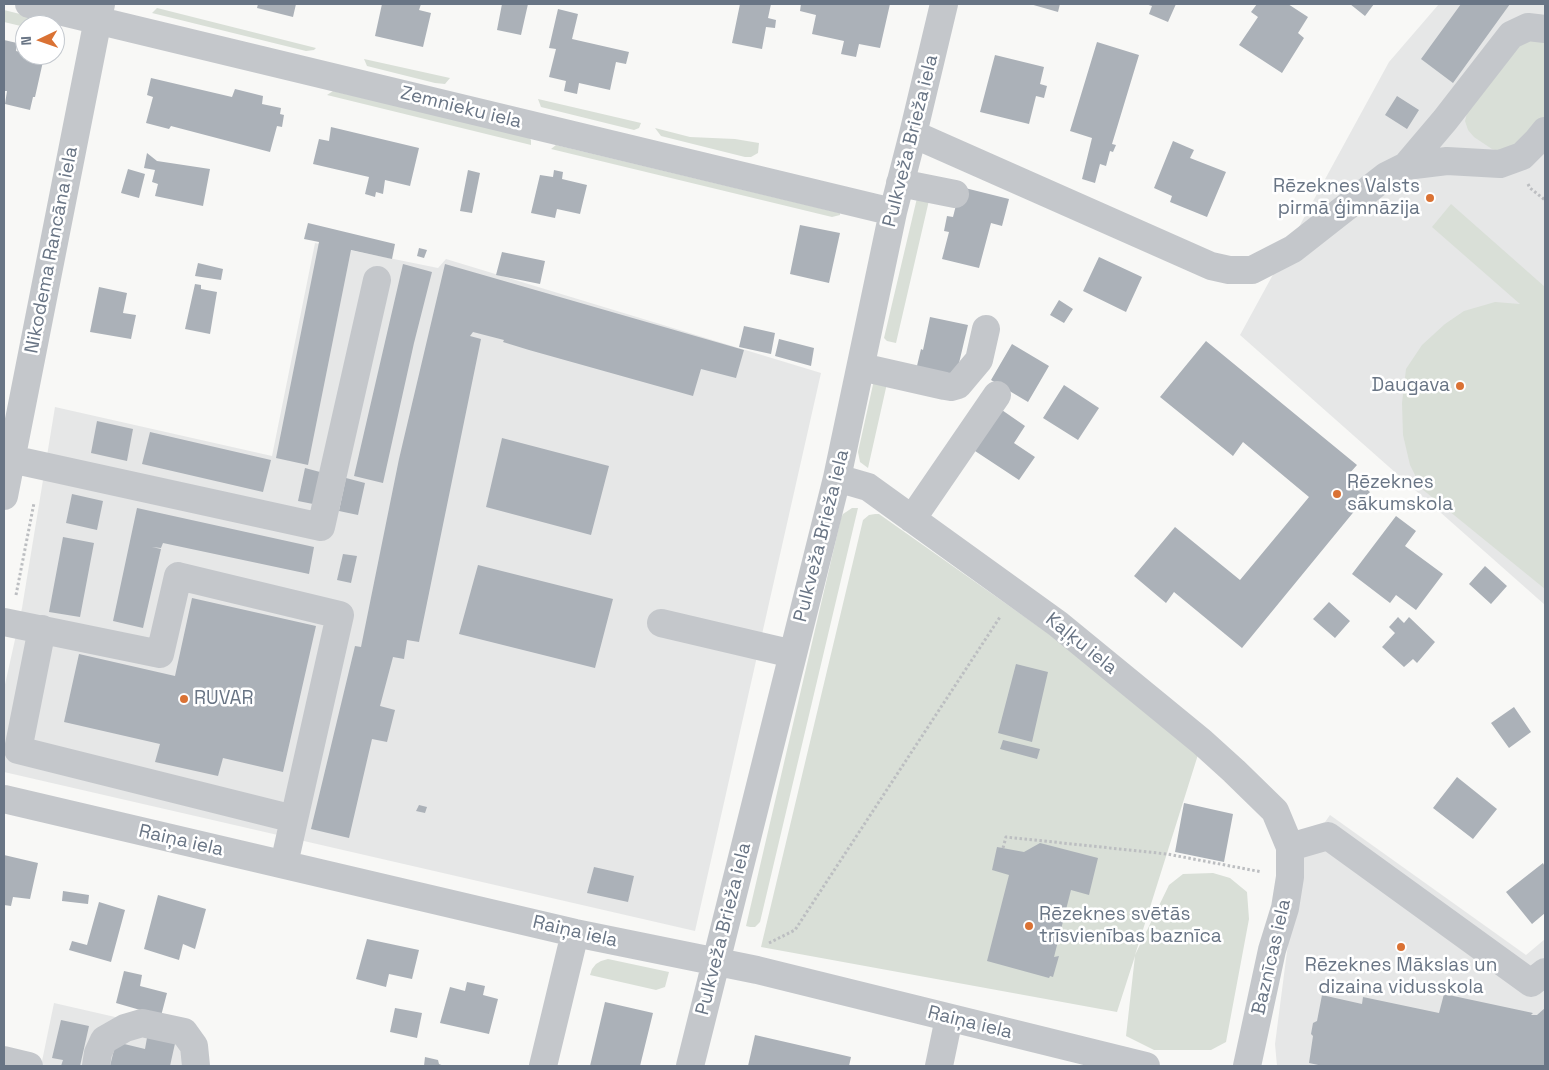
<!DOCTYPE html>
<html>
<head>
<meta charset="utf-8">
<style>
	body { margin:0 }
	#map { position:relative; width:1549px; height:1070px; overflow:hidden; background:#f8f8f6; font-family:"Space Grotesk",sans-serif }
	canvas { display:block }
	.frame { position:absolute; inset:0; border:5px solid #697585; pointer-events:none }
	.north { position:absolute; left:15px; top:15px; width:50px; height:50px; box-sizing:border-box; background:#fff; border:1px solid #c3c8ce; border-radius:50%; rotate:267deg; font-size:14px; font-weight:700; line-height:20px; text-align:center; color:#697585 }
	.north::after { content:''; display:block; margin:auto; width:18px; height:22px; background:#da7234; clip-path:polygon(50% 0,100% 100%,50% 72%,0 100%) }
</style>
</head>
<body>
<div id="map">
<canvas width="1549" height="1070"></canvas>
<div class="frame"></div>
<div class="north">N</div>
</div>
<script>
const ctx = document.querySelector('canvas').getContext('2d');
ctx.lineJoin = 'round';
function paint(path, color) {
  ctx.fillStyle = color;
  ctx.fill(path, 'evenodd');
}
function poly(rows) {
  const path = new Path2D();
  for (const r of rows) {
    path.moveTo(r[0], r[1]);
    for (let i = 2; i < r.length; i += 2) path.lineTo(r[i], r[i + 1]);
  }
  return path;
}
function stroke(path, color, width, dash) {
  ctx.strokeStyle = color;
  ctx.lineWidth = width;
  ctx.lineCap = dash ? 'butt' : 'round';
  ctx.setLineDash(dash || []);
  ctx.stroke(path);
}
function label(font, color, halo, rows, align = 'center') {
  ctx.font = font + ' "Space Grotesk",sans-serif';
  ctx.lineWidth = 5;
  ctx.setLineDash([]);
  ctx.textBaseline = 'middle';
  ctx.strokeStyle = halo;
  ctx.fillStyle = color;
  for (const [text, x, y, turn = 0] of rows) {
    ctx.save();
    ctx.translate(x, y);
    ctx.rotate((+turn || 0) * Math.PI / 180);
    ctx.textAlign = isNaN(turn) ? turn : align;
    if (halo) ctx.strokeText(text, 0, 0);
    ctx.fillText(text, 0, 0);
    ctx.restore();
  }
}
paint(poly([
	[1439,4,1545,4,1545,605,1240,335,1389,62],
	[315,243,438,268,446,259,821,373,695,931,4,772,4,689,22,608,55,407,272,456],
	[1330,815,1526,955,1545,939,1545,1066,1277,1066,1275,1044,1299,859],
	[54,1003,198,1036,191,1066,41,1066]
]), '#e6e7e7');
paint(poly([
	[157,8,161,9,316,48,314,50,306,51,152,13],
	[4,10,44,20,42,25,25,25,25,27,4,22],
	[1532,39,1545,43,1545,116,1520,147,1501,152,1492,149,1474,137,1468,130,1465,121,1468,109,1514,49],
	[364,59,450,78,445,84,435,83,367,66],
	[333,91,529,137,531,140,531,145,327,95],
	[538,99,641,123,639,128,634,130,541,107],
	[655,128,690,137,735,139,759,143,758,153,751,157,745,157,661,136],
	[556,145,840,213,840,215,832,217,551,149],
	[930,196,896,343,887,341,884,338,917,198],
	[1451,204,1545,287,1545,589,1422,489,1410,465,1403,435,1402,403,1406,369,1422,345,1445,324,1464,311,1495,302,1520,304,1432,227],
	[888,379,868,468,860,462,858,452,874,380],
	[852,508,858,508,760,922,755,927,750,927,746,926,841,518,843,514],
	[875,514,879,514,1202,742,1135,955,1169,885,1183,874,1213,873,1230,878,1247,892,1249,919,1226,1042,1211,1050,1154,1050,1126,1036,1135,956,1117,1012,761,947,863,520,869,515],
	[608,959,669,972,665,987,656,990,590,975,592,969,596,964,601,961]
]), '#d9dfd7');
paint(poly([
	[258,4,296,4,293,17,257,8],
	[382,4,421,4,419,10,431,13,423,47,375,36],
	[502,4,528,4,521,35,497,30],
	[740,4,771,4,768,18,776,20,775,28,766,27,762,49,732,43],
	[801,4,890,4,880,48,859,44,856,57,841,54,844,41,812,34,816,15,800,11],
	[1030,4,1060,4,1058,12],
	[1145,4,1176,4,1168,22,1149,14,1152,6],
	[1257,4,1288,4,1308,17,1298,33,1304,38,1282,73,1239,45,1258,17,1251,12],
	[1350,4,1374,4,1365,16],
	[1461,4,1510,4,1453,83,1421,59],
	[558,9,578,14,572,39,629,52,626,64,616,62,610,90,579,83,577,94,564,91,566,81,549,77,556,49,549,48],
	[4,40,17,43,16,51,25,53,25,55,44,57,35,97,33,97,30,110,5,104,7,91,4,91],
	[1097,42,1139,55,1112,144,1116,145,1113,152,1110,151,1106,166,1100,164,1095,183,1082,179,1092,138,1070,131],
	[995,55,1044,67,1040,84,1047,86,1044,98,1036,96,1029,124,980,112],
	[151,78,232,97,235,89,263,96,262,104,281,108,280,114,284,115,282,127,277,126,270,152,171,126,169,129,146,123,153,97,147,95],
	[1397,96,1419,110,1407,129,1385,115],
	[331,127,419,148,410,186,385,180,383,194,376,192,375,197,365,194,369,177,313,164,319,139,329,141],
	[1173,141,1194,150,1190,158,1226,172,1207,217,1170,202,1172,196,1154,188],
	[147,153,157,161,210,169,203,206,155,196,158,184,152,182,155,170,144,168],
	[128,169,145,174,139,198,121,193],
	[468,170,480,173,472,213,460,211],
	[554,170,563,172,562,179,587,185,580,214,557,209,555,218,531,213,540,175,553,177],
	[965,188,1009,199,1002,226,991,223,979,268,942,259,949,232,944,231,947,216,953,217,956,205,960,207],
	[308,223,395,244,392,259,351,250,308,465,276,458,319,242,304,239],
	[800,225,840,233,829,283,790,274],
	[419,248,427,250,424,258,417,256],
	[502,252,545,261,540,284,496,275],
	[1099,257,1142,277,1126,312,1083,291],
	[198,263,223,269,221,280,195,276],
	[403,264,432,272,414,343,383,483,354,476],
	[445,264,744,350,736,378,701,369,693,396,529,350,503,342,504,340,473,332,470,336,481,339,419,642,407,640,404,659,393,657,380,706,395,710,387,742,372,739,349,838,311,829,355,646,361,647,399,459],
	[195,284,201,285,201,289,217,292,210,334,185,329],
	[99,287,127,293,123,313,136,315,131,339,90,332],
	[1059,300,1073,309,1064,323,1050,315],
	[930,317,968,325,955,380,916,370,921,349,923,350],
	[744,326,775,333,771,354,739,347],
	[779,339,814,348,811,366,775,356],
	[1206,341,1357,465,1349,474,1370,492,1242,648,1174,592,1166,603,1134,576,1175,527,1240,580,1309,497,1243,442,1233,456,1160,397],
	[1012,344,1049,366,1028,402,991,380],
	[1064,385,1099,408,1078,440,1043,418],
	[999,408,1025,426,1014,443,1035,457,1019,480,972,449],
	[97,421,133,429,127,461,91,453],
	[150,432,271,460,263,492,142,464],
	[502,438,609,466,591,535,486,507],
	[305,468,320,472,313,504,298,501],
	[346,478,365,483,358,515,339,511],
	[72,494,103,501,97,530,66,523],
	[137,508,314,547,309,574,163,543,161,548,152,547,161,549,143,628,113,621],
	[1396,516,1416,531,1405,546,1443,574,1416,610,1396,595,1390,603,1352,574],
	[63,537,94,543,80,617,49,612],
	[343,554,357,556,351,583,337,580],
	[478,565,613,599,595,668,459,634],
	[1485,566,1507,586,1491,604,1469,584],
	[192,598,316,626,283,772,223,758,218,776,155,762,160,744,64,722,79,654,175,676],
	[1329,602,1350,621,1335,638,1313,619],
	[1398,617,1404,623,1409,617,1435,642,1417,663,1413,659,1404,667,1382,647,1395,633,1389,627],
	[1016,664,1048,672,1032,742,998,733],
	[1514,707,1531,732,1509,748,1491,723],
	[1003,740,1040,749,1037,759,1000,749],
	[1457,777,1497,809,1473,839,1433,808],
	[1184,803,1233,814,1224,862,1175,852],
	[419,805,427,807,425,813,416,811],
	[1040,843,1098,858,1089,895,1071,890,1054,957,1059,956,1053,977,1050,976,1049,978,987,961,1009,875,992,870,997,847,1024,852],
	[4,855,38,863,30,899,13,897,11,906,4,905],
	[1543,863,1545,867,1545,889,1544,891,1545,892,1545,913,1532,924,1506,892],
	[594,867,634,876,628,902,587,893],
	[63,891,89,895,88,904,62,901],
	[158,895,206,909,195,949,183,944,179,960,144,949],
	[99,902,125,910,111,962,69,950,72,941,87,945],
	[367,939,419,950,412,979,389,974,386,987,356,979],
	[124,971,142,975,140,986,167,993,161,1016,116,1003],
	[467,982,485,986,483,995,498,999,489,1034,440,1023,450,987,465,991],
	[1444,994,1533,1013,1531,1015,1537,1015,1545,1008,1545,1066,1323,1066,1309,1063,1313,1036,1311,1034,1313,1023,1317,1021,1322,995,1362,1004,1363,997,1439,1013],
	[605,1002,653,1013,640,1066,590,1066],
	[395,1008,422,1013,417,1038,390,1032],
	[61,1020,89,1026,80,1066,61,1066,63,1060,52,1058],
	[148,1032,176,1039,170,1066,110,1066,116,1042,145,1049],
	[755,1035,851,1057,849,1066,748,1066],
	[425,1057,438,1060,439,1064,444,1066,424,1066]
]), '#abb1b8');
stroke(poly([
	[1528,184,1530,188,1545,200],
	[16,595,34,503],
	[1003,848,1006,837,1167,854,1262,872],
	[769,943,795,930,1000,617]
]), '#bcbec1', 3, [2.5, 2.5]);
stroke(poly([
	[29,4,893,212],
	[913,134,1211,266,1229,270,1252,270,1293,249,1386,176,1406,166,1447,161,1500,164,1522,156,1536,142,1545,131],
	[1406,166,1445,120,1511,35,1528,27,1545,29],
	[900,183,955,194],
	[861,367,945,386,951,387,958,385,979,360,986,329],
	[11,459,321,527,377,280],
	[837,478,868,487,1058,624,1202,742,1234,771,1275,811,1290,847,1290,877,1285,908,1272,950,1247,1066],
	[4,496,101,4],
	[912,519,997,395],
	[4,622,160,654,178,576,340,615,284,864],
	[661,623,793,654],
	[42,629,18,750,294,819],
	[4,799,575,933,757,970,1146,1066],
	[1290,847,1328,836,1531,983,1545,972],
	[4,1060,29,1066],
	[96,1066,98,1053,104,1040,125,1028,142,1023,184,1032,194,1046,196,1066],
	[543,1066,575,933],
	[690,1066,837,478,893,212,913,134,944,4],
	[939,1066,949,1018]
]), '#c4c7cb', 28);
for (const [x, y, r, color] of [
	[1430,198,5,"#da7234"],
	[1460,386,5,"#da7234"],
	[1337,494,5,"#da7234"],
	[184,699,5,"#da7234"],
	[1029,926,5,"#da7234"],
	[1401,947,5,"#da7234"]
]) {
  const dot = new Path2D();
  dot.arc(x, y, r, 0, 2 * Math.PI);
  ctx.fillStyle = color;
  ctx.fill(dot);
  stroke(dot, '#fff', 2);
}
label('19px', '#697585', '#fff', [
	["Zemnieku iela",461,108,14],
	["Pulkveža Brieža iela",911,141,-76],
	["Nikodema Rancāna iela",52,250,-79],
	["Pulkveža Brieža iela",822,536,-76],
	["Kaļķu iela",1081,644,39],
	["Raiņa iela",181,841,13],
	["Pulkveža Brieža iela",724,929,-76],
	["Raiņa iela",575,932,13],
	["Baznīcas iela",1272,957,-77],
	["Raiņa iela",970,1023,14]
]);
label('19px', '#697585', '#fff', [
	["Rēzeknes Valsts",1420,187,"right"],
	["pirmā ģimnāzija",1420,209,"right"],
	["Daugava",1450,386,"right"],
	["Rēzeknes",1347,483],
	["sākumskola",1347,505],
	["RUVAR",194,699],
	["Rēzeknes svētās",1039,915],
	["trīsvienības baznīca",1039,937],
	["Rēzeknes Mākslas un",1401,966,"center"],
	["dizaina vidusskola",1401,988,"center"]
], 'left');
</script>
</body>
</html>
